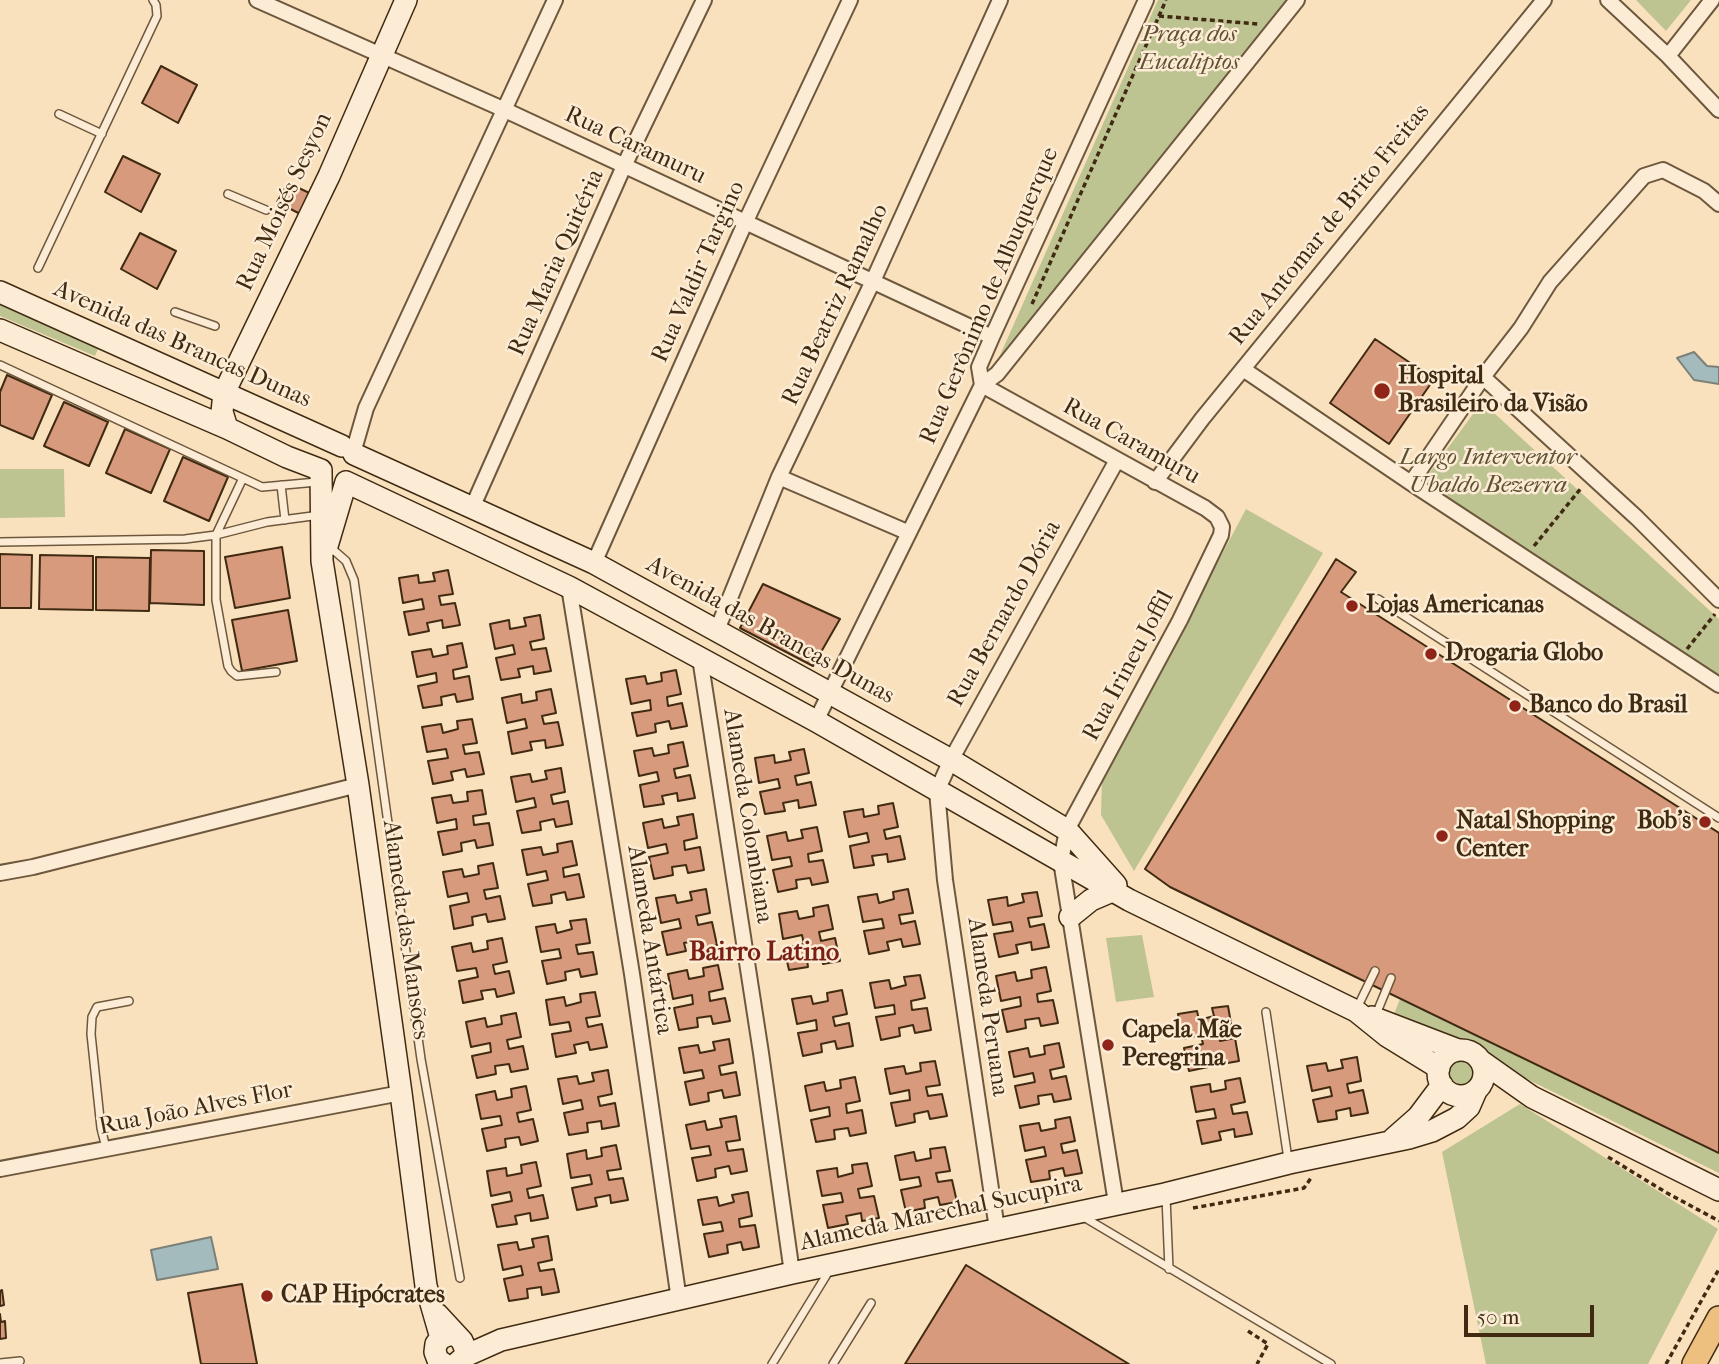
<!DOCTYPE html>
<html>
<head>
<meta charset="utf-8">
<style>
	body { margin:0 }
	#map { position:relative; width:1719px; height:1364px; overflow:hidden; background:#fae1be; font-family:"IM FELL French Canon",serif }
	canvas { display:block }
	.scale { position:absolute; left:1464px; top:1305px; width:130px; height:32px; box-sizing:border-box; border:4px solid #402b12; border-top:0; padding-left:9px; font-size:21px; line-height:24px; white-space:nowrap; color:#402b12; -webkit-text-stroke:5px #fcecd5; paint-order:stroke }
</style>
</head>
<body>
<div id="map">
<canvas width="1719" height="1364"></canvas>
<div class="scale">50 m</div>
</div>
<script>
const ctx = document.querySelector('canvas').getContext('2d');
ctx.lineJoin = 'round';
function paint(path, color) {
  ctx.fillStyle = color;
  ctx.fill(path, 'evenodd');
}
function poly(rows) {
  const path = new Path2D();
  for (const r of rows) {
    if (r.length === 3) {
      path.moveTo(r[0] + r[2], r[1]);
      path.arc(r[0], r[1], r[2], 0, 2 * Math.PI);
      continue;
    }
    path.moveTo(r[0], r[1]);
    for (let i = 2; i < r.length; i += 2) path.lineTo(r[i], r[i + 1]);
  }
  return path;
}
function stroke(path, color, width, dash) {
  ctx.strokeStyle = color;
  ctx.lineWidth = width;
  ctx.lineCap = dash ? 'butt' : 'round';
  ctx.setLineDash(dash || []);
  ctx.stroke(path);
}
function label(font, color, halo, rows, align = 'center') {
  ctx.font = font + ' "IM FELL French Canon",serif';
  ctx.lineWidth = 5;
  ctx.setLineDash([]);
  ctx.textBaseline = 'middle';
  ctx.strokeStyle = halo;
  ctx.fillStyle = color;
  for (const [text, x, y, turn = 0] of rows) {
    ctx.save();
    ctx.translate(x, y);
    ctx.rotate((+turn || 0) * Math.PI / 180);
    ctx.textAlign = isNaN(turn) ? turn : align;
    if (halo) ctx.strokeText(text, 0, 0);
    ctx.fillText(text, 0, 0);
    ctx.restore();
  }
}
paint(poly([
	[1158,0,1288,0,993,371],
	[1636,0,1691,0,1666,31],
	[0,299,100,344,95,356,0,316],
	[1482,402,1719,619,1719,678,1422,483],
	[0,469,64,469,65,517,0,518],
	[1246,509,1323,553,1134,871,1101,815,1102,779],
	[1142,935,1154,997,1116,1002,1106,938],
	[1400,999,1719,1153,1719,1173,1394,1014],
	[1461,1073,16],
	[1520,1104,1718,1229,1648,1364,1486,1364,1442,1152]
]), '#bec392');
const water = poly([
	[1694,352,1707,366,1719,367,1719,384,1694,380,1677,358,1694,352],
	[211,1237,218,1269,157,1280,151,1250,211,1237]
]);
paint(water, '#a3bbbc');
stroke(water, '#7b8178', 2);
const building = poly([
	[161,66,197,85,178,123,142,103,161,66],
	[123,156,160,174,141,212,105,192,123,156],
	[288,183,318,197,308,218,277,202,288,183],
	[140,233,176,251,157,289,121,269,140,233],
	[1375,339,1434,379,1389,444,1330,403,1375,339],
	[7,375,52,395,33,439,0,425,0,392,7,375],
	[64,402,108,422,89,466,44,446,64,402],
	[125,429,170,449,151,493,106,473,125,429],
	[183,457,228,477,209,521,164,501,183,457],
	[282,547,290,598,235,608,225,557,282,547],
	[151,550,204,551,204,605,150,603,151,550],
	[0,554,32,555,31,608,0,608,0,554],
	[40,555,93,556,93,610,39,609,40,555],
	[96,557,150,558,149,611,96,610,96,557],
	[1336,559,1356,572,1341,592,1719,833,1719,1153,1170,887,1145,869,1336,559],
	[448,570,453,594,439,596,441,605,455,603,460,625,443,628,442,620,427,623,429,631,409,635,404,612,424,609,422,599,403,603,399,578,418,575,419,583,435,581,433,573,448,570],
	[763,584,840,619,813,666,740,628,763,584],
	[288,610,297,661,242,671,232,620,288,610],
	[540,615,544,639,530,642,532,650,546,648,551,671,534,674,533,666,518,669,520,677,501,680,496,658,515,654,513,645,495,649,490,624,509,620,510,629,526,626,524,618,540,615],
	[462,643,467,667,453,670,454,679,469,676,473,699,457,702,455,694,441,697,442,705,423,708,418,686,437,682,436,673,417,677,412,652,431,649,433,657,448,654,447,646,462,643],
	[676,670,681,694,667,697,668,706,682,703,687,726,671,729,669,721,655,724,656,732,637,736,632,713,651,710,650,700,631,704,626,679,645,676,647,684,662,681,661,673,676,670],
	[551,689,556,713,542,716,544,724,558,722,563,745,546,748,545,740,530,742,532,750,512,754,508,732,527,728,525,719,507,723,502,698,521,694,522,703,537,700,536,692,551,689],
	[472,719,477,743,463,745,465,754,479,752,484,774,467,777,465,769,451,772,453,780,433,784,428,761,448,758,446,749,427,752,422,727,441,724,443,733,458,729,457,721,472,719],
	[683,742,688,766,674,769,676,778,690,775,695,798,678,801,677,793,662,796,664,804,644,807,640,785,659,781,657,772,639,776,634,751,652,748,654,756,669,753,668,745,683,742],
	[804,749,809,773,795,776,797,785,811,782,816,805,799,808,798,800,783,803,785,811,765,814,760,792,780,788,778,779,759,783,755,758,774,755,775,763,791,760,789,752,804,749],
	[561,768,565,792,551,795,553,804,568,801,572,824,556,827,554,819,540,822,541,830,522,833,517,811,536,807,534,798,516,802,511,777,530,774,532,782,547,779,545,771,561,768],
	[482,790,486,814,473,816,474,825,489,823,493,845,477,848,475,840,461,843,462,851,443,855,438,832,457,829,456,819,437,823,432,798,451,795,453,803,468,801,467,792,482,790],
	[893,803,898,827,884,830,886,839,900,836,905,859,888,862,887,854,872,856,874,865,854,868,850,846,869,842,867,833,849,837,844,812,863,809,864,817,879,814,878,806,893,803],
	[693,814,697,838,684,841,685,850,700,847,704,870,688,873,686,865,672,867,673,875,654,879,649,857,668,853,666,844,648,848,643,823,662,819,664,828,679,825,677,817,693,814],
	[817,827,822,851,808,854,809,862,823,860,828,882,812,885,810,878,796,880,797,888,778,892,773,870,792,866,790,857,772,860,767,836,786,832,788,841,803,838,801,830,817,827],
	[572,841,577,865,563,868,564,877,579,874,584,897,567,900,565,892,551,895,552,903,533,906,528,884,548,880,546,871,527,875,522,850,541,847,543,855,558,852,557,844,572,841],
	[493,863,498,888,484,890,486,899,500,896,505,919,488,922,486,914,472,917,473,925,454,929,450,906,469,902,467,893,448,897,443,872,462,869,464,877,479,874,478,866,493,863],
	[706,889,710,913,696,916,698,925,712,922,717,945,700,948,699,940,684,943,686,951,667,955,662,932,681,928,679,919,661,923,656,898,675,895,677,903,692,900,690,892,706,889],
	[908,889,913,913,899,915,901,924,915,921,920,944,903,947,901,939,887,942,889,950,869,954,864,931,884,928,882,919,863,922,858,897,877,894,879,903,894,899,893,892,908,889],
	[1037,892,1042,916,1028,918,1030,927,1044,924,1049,947,1032,950,1031,942,1016,945,1018,953,999,957,994,934,1013,931,1011,922,993,925,988,900,1007,897,1008,906,1024,902,1022,894,1037,892],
	[828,905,833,929,819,932,821,941,835,938,840,961,823,964,821,956,807,959,808,967,789,970,784,948,804,944,802,935,783,939,779,914,797,911,799,919,814,916,813,908,828,905],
	[586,919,590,943,576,945,578,954,593,952,597,974,581,977,579,969,565,972,566,980,547,984,542,961,561,958,559,949,541,952,536,927,555,924,557,933,572,929,570,921,586,919],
	[502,938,507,962,493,965,495,974,509,971,514,993,497,997,495,989,481,991,483,999,463,1003,459,981,478,977,476,968,457,971,452,947,471,943,473,952,488,949,487,941,502,938],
	[718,965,723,989,709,992,710,1001,725,998,730,1021,713,1024,711,1016,697,1018,698,1027,679,1030,674,1008,693,1004,692,995,673,999,668,974,687,970,689,979,704,976,703,968,718,965],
	[1046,967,1051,991,1037,994,1038,1002,1053,1000,1058,1023,1041,1026,1039,1018,1025,1020,1026,1028,1007,1032,1002,1010,1021,1006,1020,997,1001,1001,996,976,1015,972,1017,981,1032,978,1031,970,1046,967],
	[920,975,925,998,911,1001,912,1010,927,1008,931,1030,915,1033,913,1025,899,1028,900,1036,881,1040,876,1017,895,1014,894,1005,875,1008,870,983,889,980,891,989,906,985,904,977,920,975],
	[842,990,847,1014,833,1017,835,1026,849,1023,853,1046,837,1049,835,1041,821,1044,822,1052,803,1056,798,1033,817,1030,816,1020,797,1024,792,999,811,996,813,1004,828,1001,827,993,842,990],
	[595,992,600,1016,586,1018,588,1027,602,1024,607,1047,590,1050,588,1042,574,1045,576,1053,556,1057,552,1034,571,1031,569,1022,550,1025,546,1000,564,997,566,1006,581,1002,580,994,595,992],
	[1228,1006,1232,1029,1218,1032,1220,1041,1235,1038,1239,1061,1222,1064,1221,1056,1207,1059,1208,1067,1189,1071,1184,1048,1203,1044,1201,1035,1183,1039,1178,1014,1197,1011,1199,1020,1214,1016,1212,1008,1228,1006],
	[516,1013,521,1037,507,1040,509,1049,523,1046,528,1069,511,1072,509,1064,495,1066,496,1074,477,1078,472,1056,491,1052,490,1043,471,1047,466,1022,485,1018,487,1027,502,1024,501,1016,516,1013],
	[729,1039,733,1063,719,1066,721,1075,736,1072,740,1095,724,1098,722,1090,708,1093,709,1101,690,1105,685,1082,704,1078,702,1070,684,1073,679,1048,698,1045,700,1053,715,1050,713,1042,729,1039],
	[1059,1043,1064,1067,1050,1070,1052,1079,1066,1076,1071,1099,1054,1102,1052,1094,1038,1096,1039,1104,1020,1108,1015,1086,1035,1082,1033,1073,1014,1077,1009,1052,1028,1048,1030,1057,1045,1054,1044,1046,1059,1043],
	[1357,1057,1361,1081,1347,1084,1349,1093,1363,1090,1368,1113,1351,1116,1350,1108,1336,1111,1337,1119,1318,1122,1313,1100,1332,1096,1330,1087,1312,1091,1307,1066,1326,1063,1328,1071,1343,1068,1341,1060,1357,1057],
	[935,1061,940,1085,926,1087,928,1096,942,1094,947,1116,930,1119,928,1111,914,1114,915,1122,896,1126,891,1103,910,1100,909,1090,890,1094,885,1069,904,1066,906,1074,921,1071,920,1063,935,1061],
	[608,1070,612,1094,598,1097,600,1106,615,1103,619,1126,602,1129,601,1121,587,1123,588,1132,569,1135,564,1113,583,1109,581,1100,563,1104,558,1079,577,1076,579,1084,594,1081,592,1073,608,1070],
	[855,1077,860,1101,846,1104,847,1113,862,1110,866,1133,850,1136,848,1128,834,1130,835,1139,816,1142,811,1120,830,1116,829,1107,810,1111,805,1086,824,1082,826,1091,841,1088,840,1080,855,1077],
	[1240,1078,1245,1102,1231,1105,1233,1114,1247,1112,1252,1134,1235,1137,1234,1129,1219,1132,1221,1140,1202,1144,1197,1121,1216,1118,1214,1109,1196,1112,1191,1087,1210,1084,1211,1092,1226,1089,1225,1081,1240,1078],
	[526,1086,531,1110,517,1113,519,1122,533,1119,538,1141,521,1145,519,1137,505,1139,506,1147,487,1151,482,1129,502,1125,500,1116,481,1119,476,1095,495,1091,497,1100,512,1097,511,1089,526,1086],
	[736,1116,740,1140,726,1142,728,1151,743,1149,747,1171,731,1174,729,1166,715,1169,716,1177,697,1181,692,1158,711,1155,709,1146,691,1149,686,1125,705,1121,707,1130,722,1127,720,1119,736,1116],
	[1070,1117,1075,1141,1061,1144,1063,1153,1077,1150,1082,1173,1065,1176,1063,1168,1049,1171,1050,1179,1031,1182,1026,1160,1046,1156,1044,1147,1025,1151,1020,1126,1039,1123,1041,1131,1056,1128,1055,1120,1070,1117],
	[616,1145,621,1169,607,1171,609,1180,623,1178,628,1200,611,1203,610,1195,595,1198,597,1206,577,1210,572,1188,592,1184,590,1175,571,1178,567,1154,586,1150,587,1159,602,1156,601,1148,616,1145],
	[945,1147,950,1171,936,1173,938,1182,952,1180,957,1202,940,1205,938,1197,924,1200,925,1208,906,1212,901,1190,921,1186,919,1177,900,1180,895,1156,914,1152,916,1161,931,1158,930,1149,945,1147],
	[536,1162,541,1186,527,1189,529,1198,543,1195,548,1218,531,1221,530,1213,515,1216,517,1224,497,1227,492,1205,512,1201,510,1192,491,1196,487,1171,506,1168,507,1176,522,1173,521,1165,536,1162],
	[867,1163,872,1186,858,1189,860,1198,874,1196,879,1218,862,1221,861,1213,846,1216,848,1224,828,1228,823,1205,843,1202,841,1193,822,1196,817,1171,837,1168,838,1177,853,1173,852,1165,867,1163],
	[748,1192,752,1216,739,1219,740,1227,755,1225,759,1247,743,1250,741,1242,727,1245,728,1253,709,1257,704,1234,723,1231,721,1222,703,1225,698,1200,717,1197,719,1206,734,1202,732,1195,748,1192],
	[548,1236,552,1260,538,1263,540,1271,554,1269,559,1292,542,1295,541,1287,527,1289,528,1298,509,1301,504,1279,523,1275,521,1266,503,1270,498,1245,517,1242,519,1250,534,1247,532,1239,548,1236],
	[966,1265,1129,1364,905,1364,966,1265],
	[242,1284,257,1364,201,1364,188,1293,242,1284],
	[2,1290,4,1305,0,1306,0,1291,2,1290],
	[0,1314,1,1322,5,1321,6,1338,0,1339,0,1314]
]);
paint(building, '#d89a7c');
stroke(building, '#402b12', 2);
const lane = poly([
	[59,114,102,134],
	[228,194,266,210],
	[38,268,157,16,156,5,153,0],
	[175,312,215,326],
	[0,365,262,487,317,482],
	[243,478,216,535,216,600,228,666,231,671,237,676,276,672],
	[281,485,285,520],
	[0,542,185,539,216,535,267,522,320,515],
	[330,547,346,561,354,580,421,1059,460,1278],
	[1378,599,1719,818],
	[1357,1008,1375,971],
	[1266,1012,1288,1159],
	[1375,1017,1391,978],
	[106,1148,101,1128,91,1034,92,1017,97,1007,129,1001],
	[1166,1197,1169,1269],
	[1082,1216,1331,1364],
	[0,1363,20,1361],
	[772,1364,829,1271],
	[833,1364,871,1303]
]);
const street = poly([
	[257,0,505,110,992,337],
	[1608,0,1668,56,1719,110],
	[1668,56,1712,0],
	[1243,369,1411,483,1719,685],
	[1483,377,1637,518,1719,600],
	[353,453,366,408,555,0],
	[779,477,907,532],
	[1155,482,1202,419,1544,0],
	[1411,483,1483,377,1521,328,1550,282,1644,176,1663,170,1704,191,1719,204],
	[472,508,624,166,704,0],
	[594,563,745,223,850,0],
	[569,587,632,974,679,1300],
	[717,630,779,477,873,281,1000,0],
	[700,658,761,1053,792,1273],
	[816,721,982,385,979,367,992,337,1146,0],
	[0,873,33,867,358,785],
	[0,1169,401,1093],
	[1116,1203,1061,861,1067,830,1180,620,1221,535,1222,527,1217,517,1205,508,982,385,997,374,1297,0],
	[997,1229,945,880,937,791,951,760,1117,460]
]);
const secondary = poly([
	[0,292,342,446],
	[0,330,227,428,287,457,321,470],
	[227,428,222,412,224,393,329,176,406,0],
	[354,454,594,563,951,760,1067,830,1116,885],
	[321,472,322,561,358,785,401,1093,426,1286,441,1338],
	[346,482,569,587,700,658,816,721,1129,900,1356,1011,1387,1036,1439,1068],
	[327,546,346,482],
	[1070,917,1091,900,1112,891],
	[1372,1017,1458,1050],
	[1461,1073,23],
	[1481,1061,1532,1097,1719,1190],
	[1393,1139,1418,1117,1442,1085],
	[437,1314,462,1341,465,1348,465,1356],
	[444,1364,438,1360,435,1352,436,1344,441,1338,448,1335,454,1335],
	[456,1364,465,1356,501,1340,792,1273,1165,1194,1289,1163,1409,1138,1432,1131,1457,1118,1469,1107,1476,1091]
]);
const primary = poly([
	[1694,1364,1719,1318]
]);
stroke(lane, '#6e583d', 10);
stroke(street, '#6e583d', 18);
stroke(secondary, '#402b12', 24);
stroke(primary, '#402b12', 26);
stroke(poly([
	[1159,16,1258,24],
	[1032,304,1166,0],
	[1534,546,1582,487],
	[1687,649,1715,614],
	[1608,1157,1667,1193,1719,1221],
	[1193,1208,1304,1188,1311,1178],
	[1248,1331,1268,1344,1257,1364],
	[1666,1364,1719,1269]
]), '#402b12', 3.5, [5, 3.5]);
stroke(lane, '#fcecd5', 7);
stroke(street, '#fcecd5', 14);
stroke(secondary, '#fcecd5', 21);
stroke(primary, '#edc07f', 23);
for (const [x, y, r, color] of [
	[1382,391,9,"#8f2418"],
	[1352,606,7,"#8f2418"],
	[1431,654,7,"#8f2418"],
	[1515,706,7,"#8f2418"],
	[1705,822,7,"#8f2418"],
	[1442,836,7,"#8f2418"],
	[1108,1045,7,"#8f2418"],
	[267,1296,7,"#8f2418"]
]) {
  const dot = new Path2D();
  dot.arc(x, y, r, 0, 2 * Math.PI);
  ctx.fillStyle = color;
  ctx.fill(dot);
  stroke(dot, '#fcecd5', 2.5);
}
label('italic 24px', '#605132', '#fcecd5', [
	["Praça dos",1189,35],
	["Eucaliptos",1189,63],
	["Largo Interventor",1488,458],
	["Ubaldo Bezerra",1488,486]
]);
label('24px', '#402b12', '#fcecd5', [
	["Rua Caramuru",635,146,25],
	["Rua Moisés Sesyon",285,202,-65],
	["Rua Antomar de Brito Freitas",1330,225,-51],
	["Rua Maria Quitéria",557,263,-66],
	["Rua Valdir Targino",699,272,-66],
	["Rua Gerônimo de Albuquerque",990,296,-67],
	["Rua Beatriz Ramalho",836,305,-65],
	["Avenida das Brancas Dunas",182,345,24],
	["Rua Caramuru",1131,442,29],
	["Rua Bernardo Dória",1005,614,-61],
	["Avenida das Brancas Dunas",770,631,29],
	["Rua Irineu Joffil",1129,666,-62],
	["Alameda Colombiana",747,816,81],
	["Alameda das Mansões",405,930,82],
	["Alameda Antártica",649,940,81],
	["Alameda Peruana",987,1007,82],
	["Rua João Alves Flor",196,1109,-11],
	["Alameda Marechal Sucupira",941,1214,-12]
]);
label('bold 24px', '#402b12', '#fcecd5', [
	["Hospital",1398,377],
	["Brasileiro da Visão",1398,405],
	["Lojas Americanas",1366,606],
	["Drogaria Globo",1445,654],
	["Banco do Brasil",1529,706],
	["Natal Shopping",1456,822],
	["Center",1456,850],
	["Bob's",1691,822,"right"],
	["Capela Mãe",1122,1031],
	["Peregrina",1122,1059],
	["CAP Hipócrates",281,1296]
], 'left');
label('bold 26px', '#7a1f14', '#fcecd5', [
	["Bairro Latino",764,954]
]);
</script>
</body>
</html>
